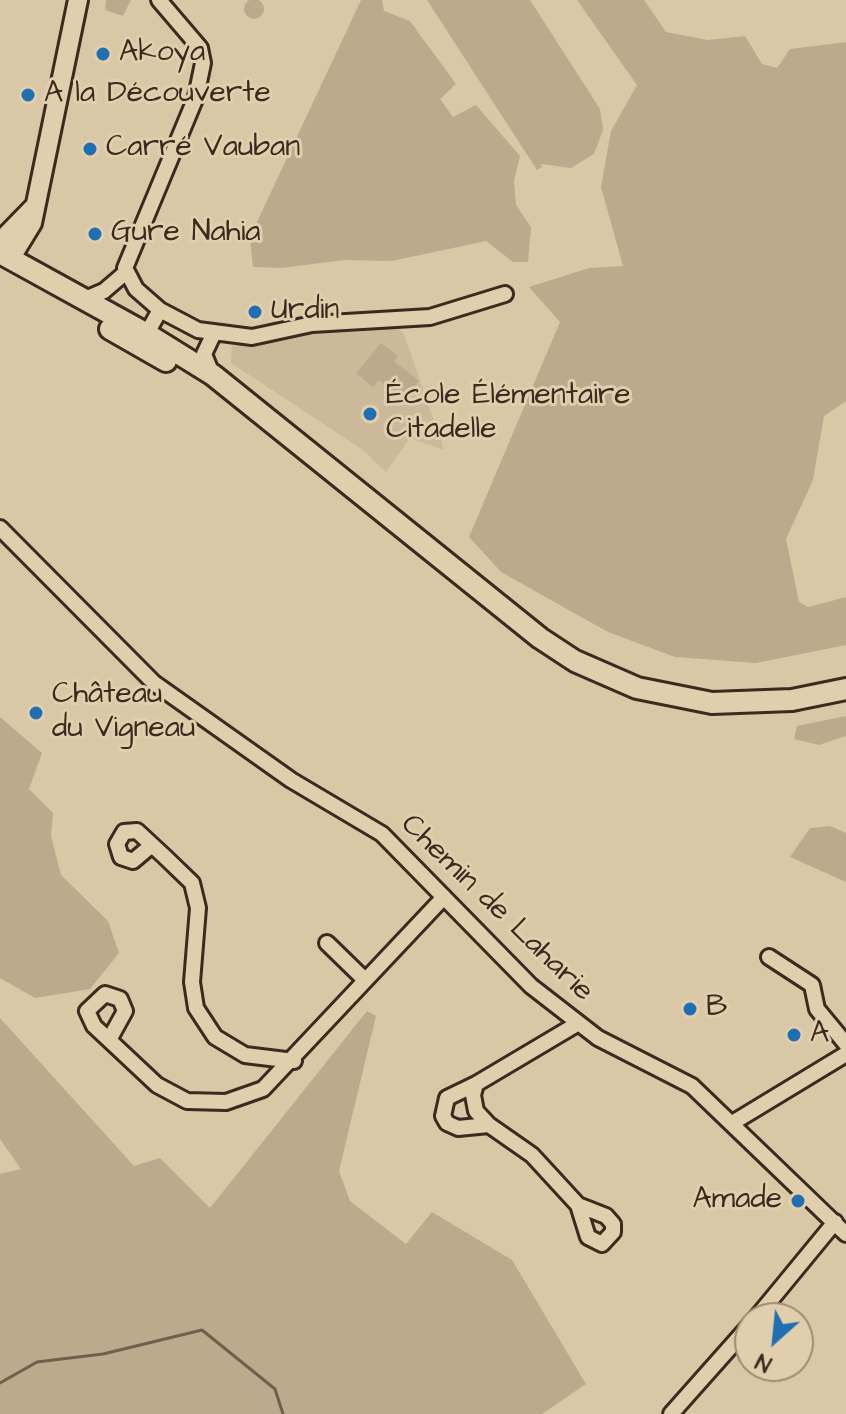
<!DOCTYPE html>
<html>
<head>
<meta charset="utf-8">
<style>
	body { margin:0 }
	#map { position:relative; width:846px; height:1414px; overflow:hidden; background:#dac7a6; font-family:"Architects Daughter",sans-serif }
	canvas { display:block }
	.north { position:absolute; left:734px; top:1302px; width:80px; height:80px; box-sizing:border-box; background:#e1ceac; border:2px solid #9f8c73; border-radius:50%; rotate:207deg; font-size:22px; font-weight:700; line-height:32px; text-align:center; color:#3b2a1e }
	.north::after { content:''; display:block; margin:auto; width:28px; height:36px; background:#1f6fb2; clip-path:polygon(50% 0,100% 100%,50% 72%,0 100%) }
</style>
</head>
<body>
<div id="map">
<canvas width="846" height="1414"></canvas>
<div class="north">N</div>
</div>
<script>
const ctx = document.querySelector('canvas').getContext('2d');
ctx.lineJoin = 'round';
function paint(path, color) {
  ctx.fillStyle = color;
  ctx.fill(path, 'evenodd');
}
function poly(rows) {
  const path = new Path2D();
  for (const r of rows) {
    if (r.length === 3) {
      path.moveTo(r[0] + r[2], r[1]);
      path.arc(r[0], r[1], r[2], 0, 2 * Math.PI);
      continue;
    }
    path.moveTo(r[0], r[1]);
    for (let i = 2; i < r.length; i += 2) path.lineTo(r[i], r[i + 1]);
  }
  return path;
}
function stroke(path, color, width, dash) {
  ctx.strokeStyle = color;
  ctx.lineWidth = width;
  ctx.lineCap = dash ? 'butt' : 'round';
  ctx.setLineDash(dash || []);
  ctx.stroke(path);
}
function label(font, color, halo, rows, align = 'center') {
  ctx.font = font + ' "Architects Daughter",sans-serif';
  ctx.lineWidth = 6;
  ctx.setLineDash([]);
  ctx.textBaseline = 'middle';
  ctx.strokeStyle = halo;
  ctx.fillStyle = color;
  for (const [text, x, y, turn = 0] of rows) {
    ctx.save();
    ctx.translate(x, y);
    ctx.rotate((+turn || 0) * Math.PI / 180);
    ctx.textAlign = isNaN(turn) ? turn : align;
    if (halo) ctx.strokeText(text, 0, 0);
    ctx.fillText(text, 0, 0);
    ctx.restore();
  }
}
paint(poly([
	[397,327,404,334,444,450,410,438,386,472,363,450,231,363,232,346,255,345,305,334]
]), '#cbb99a');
paint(poly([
	[254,9,10],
	[106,0,131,0,123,16,105,10],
	[361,0,382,0,384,11,410,21,456,84,440,99,453,117,476,105,520,156,514,181,516,205,531,227,528,262,513,262,486,241,392,261,344,260,281,268,253,267,250,240,257,222],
	[427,0,530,0,600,109,603,130,594,154,571,168,541,164,542,167,537,170],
	[577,0,644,0,666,32,708,40,745,36,762,64,777,68,790,49,846,42,846,401,824,416,813,480,786,539,799,602,808,607,846,597,846,645,756,663,675,657,608,632,501,572,469,537,560,322,529,287,589,268,623,266,601,187,611,131,637,85],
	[381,343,398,356,394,361,419,381,404,400,379,380,373,387,356,373],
	[846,716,846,736,819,745,794,739,797,726],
	[0,717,42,753,29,789,53,813,51,836,61,875,108,921,119,953,90,989,35,998,0,978],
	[830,826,846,833,846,882,790,857,810,828],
	[367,1011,376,1016,339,1171,350,1201,406,1244,432,1212,512,1260,586,1384,542,1414,0,1414,0,1174,21,1169,0,1139,0,1018,134,1166,160,1158,210,1208]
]), '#bdaa8d');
stroke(poly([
	[0,1383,37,1362,103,1354,202,1330,275,1389,283,1414]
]), '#715f4c', 3);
const street = poly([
	[83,300,104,291,125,273],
	[160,310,198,330,252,337,312,324,430,317,505,294],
	[142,342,160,310,136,289,125,268,196,97,203,63,200,48,159,0],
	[212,374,204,354,213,335],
	[0,528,154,683,291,780,382,834,531,986,598,1038,692,1086,846,1234],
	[152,845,133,861,121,857,117,844,124,832,137,831,164,856,192,883,198,908,192,982,196,1008,215,1037,245,1055,294,1061],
	[327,943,365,980],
	[769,957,812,985,817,1009,846,1044],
	[577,1024,476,1084,473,1095,476,1111,489,1125,532,1155,578,1205,606,1216,613,1224,613,1232,602,1244,588,1237,578,1205],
	[109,1040,125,1011,120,999,105,994,87,1011,94,1026,109,1040,157,1085,187,1101,226,1102,263,1089,444,897],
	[476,1084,447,1098,443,1116,447,1123,458,1128,489,1125],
	[734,1122,846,1054],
	[756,1318,835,1222],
	[671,1414,750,1325]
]);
const secondary = poly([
	[0,242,33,208],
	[10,259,32,223,78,0]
]);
const primary = poly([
	[0,253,147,334,213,375,540,638,575,661,637,688,712,703,792,700,846,689],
	[110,329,166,361]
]);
stroke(street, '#3b2a1e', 20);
stroke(secondary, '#3b2a1e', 24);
stroke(primary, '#3b2a1e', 26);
stroke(street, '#e1ceac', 14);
stroke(secondary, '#e1ceac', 18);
stroke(primary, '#e1ceac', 20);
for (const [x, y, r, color] of [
	[103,54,8,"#1f6fb2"],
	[28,95,8,"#1f6fb2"],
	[90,149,8,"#1f6fb2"],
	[95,234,8,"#1f6fb2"],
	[255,312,8,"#1f6fb2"],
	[370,414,8,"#1f6fb2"],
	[36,713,8,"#1f6fb2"],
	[690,1009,8,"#1f6fb2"],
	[794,1035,8,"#1f6fb2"],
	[798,1201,8,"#1f6fb2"]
]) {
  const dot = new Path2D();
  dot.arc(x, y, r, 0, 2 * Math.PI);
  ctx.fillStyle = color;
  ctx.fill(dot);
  stroke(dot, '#e1ceac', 3);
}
label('30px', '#3b2a1e', '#e1ceac', [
	["Akoya",119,54],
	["A la Découverte",44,95],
	["Carré Vauban",106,149],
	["Gure Nahia",111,234],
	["Urdin",271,312],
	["École Élémentaire",386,397],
	["Citadelle",386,431],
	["Château",52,696],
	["du Vigneau",52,730],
	["B",706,1009],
	["A",810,1035],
	["Amade",782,1201,"right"]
], 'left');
label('30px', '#3b2a1e', '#e1ceac', [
	["Chemin de Laharie",496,909,44]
]);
</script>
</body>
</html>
